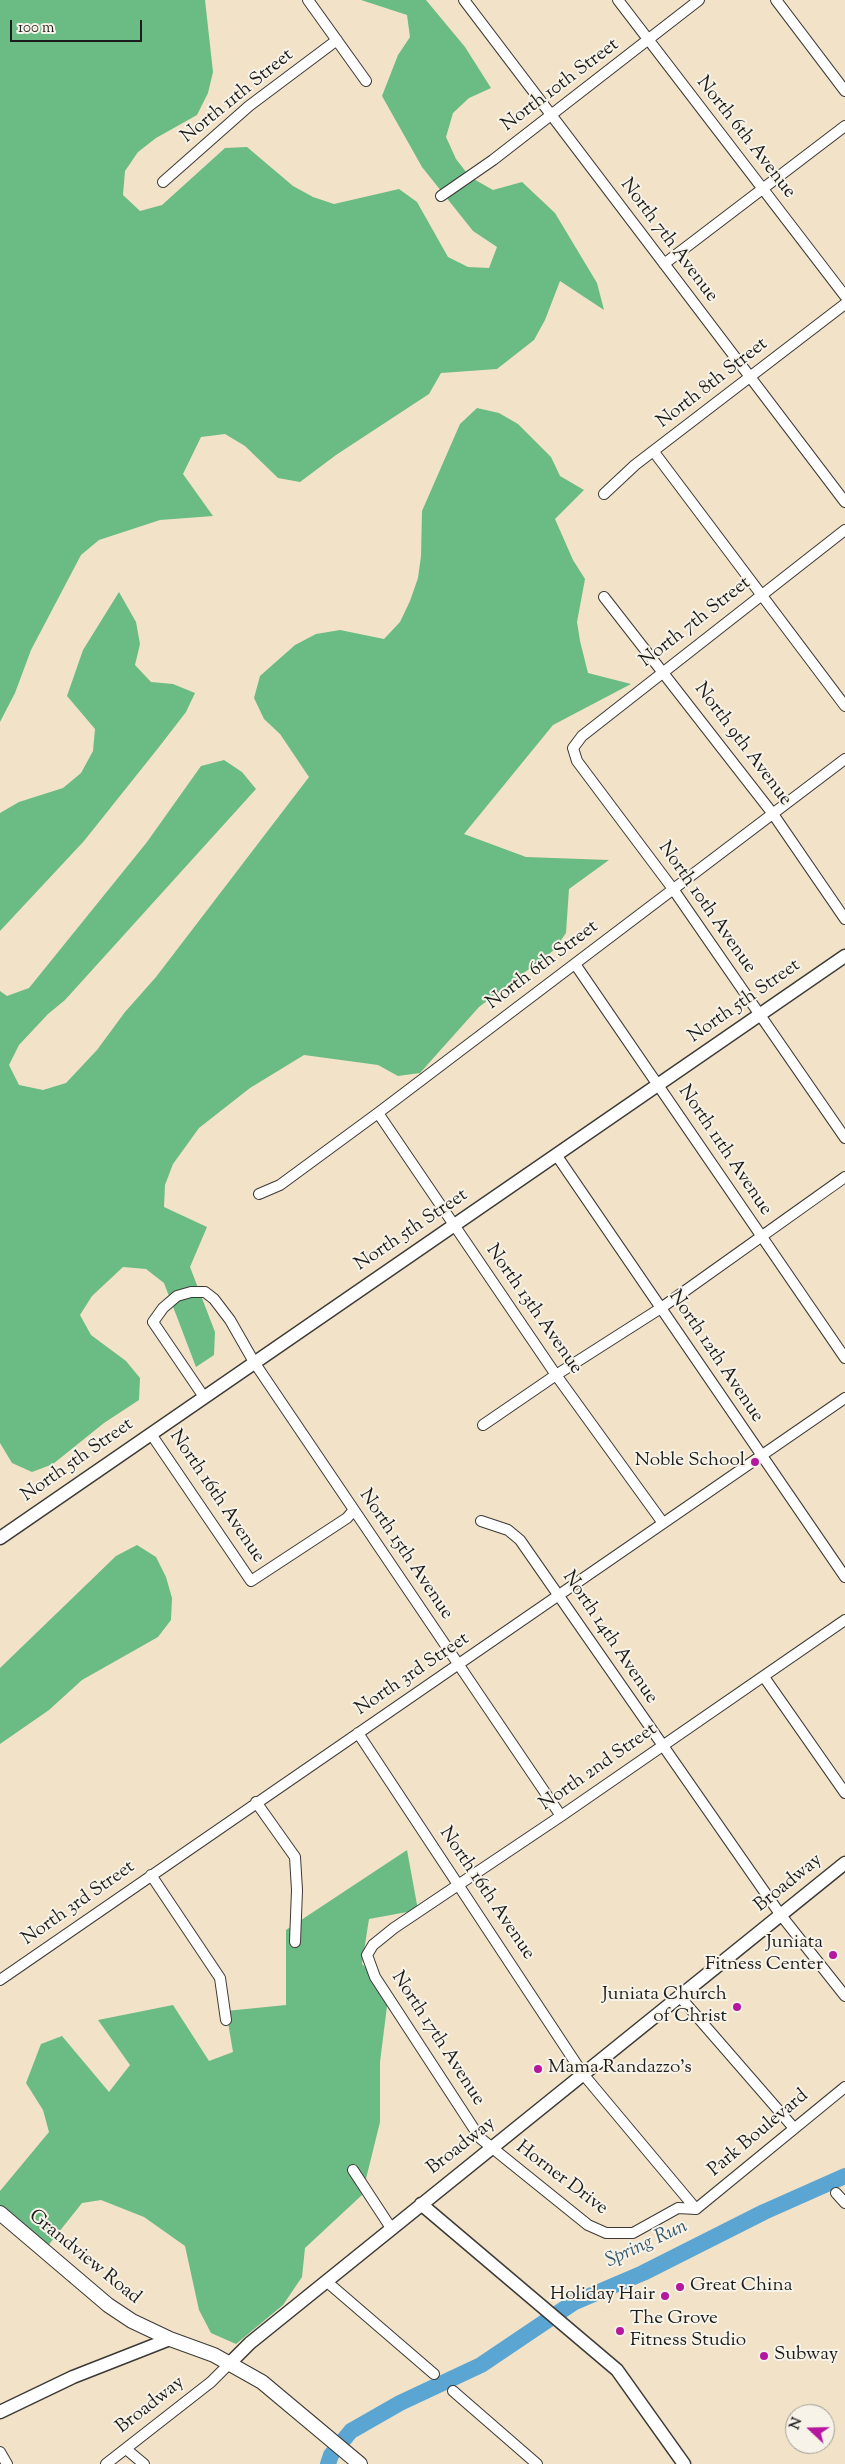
<!DOCTYPE html>
<html>
<head>
<meta charset="utf-8">
<style>
	body { margin:0 }
	#map { position:relative; width:845px; height:2464px; overflow:hidden; background:#f2e3c8; font-family:"Sorts Mill Goudy",serif }
	canvas { display:block }
	.north { position:absolute; left:785px; top:2404px; width:50px; height:50px; box-sizing:border-box; background:#f7f3e8; border:1px solid #9f9d96; border-radius:50%; rotate:291deg; font-size:14px; font-weight:700; line-height:20px; text-align:center; color:#1c1c1c }
	.north::after { content:''; display:block; margin:auto; width:18px; height:22px; background:#b5179e; clip-path:polygon(50% 0,100% 100%,50% 72%,0 100%) }
	.scale { position:absolute; left:10px; top:20px; width:132px; height:22px; box-sizing:border-box; border:2px solid #1c1c1c; border-top:0; padding-left:6px; font-size:15px; line-height:18px; white-space:nowrap; color:#1c1c1c; -webkit-text-stroke:4px #f7f3e8; paint-order:stroke }
</style>
</head>
<body>
<div id="map">
<canvas width="845" height="2464"></canvas>
<div class="north">N</div>
<div class="scale">100 m</div>
</div>
<script>
const ctx = document.querySelector('canvas').getContext('2d');
ctx.lineJoin = 'round';
function paint(path, color) {
  ctx.fillStyle = color;
  ctx.fill(path, 'evenodd');
}
function poly(rows) {
  const path = new Path2D();
  for (const r of rows) {
    path.moveTo(r[0], r[1]);
    for (let i = 2; i < r.length; i += 2) path.lineTo(r[i], r[i + 1]);
  }
  return path;
}
function stroke(path, color, width, dash) {
  ctx.strokeStyle = color;
  ctx.lineWidth = width;
  ctx.lineCap = dash ? 'butt' : 'round';
  ctx.setLineDash(dash || []);
  ctx.stroke(path);
}
function label(font, color, halo, rows, align = 'center') {
  ctx.font = font + ' "Sorts Mill Goudy",serif';
  ctx.lineWidth = 4;
  ctx.setLineDash([]);
  ctx.textBaseline = 'middle';
  ctx.strokeStyle = halo;
  ctx.fillStyle = color;
  for (const [text, x, y, turn = 0] of rows) {
    ctx.save();
    ctx.translate(x, y);
    ctx.rotate((+turn || 0) * Math.PI / 180);
    ctx.textAlign = isNaN(turn) ? turn : align;
    if (halo) ctx.strokeText(text, 0, 0);
    ctx.fillText(text, 0, 0);
    ctx.restore();
  }
}
paint(poly([
	[0,0,205,0,213,72,208,93,197,115,156,138,138,152,125,171,123,195,140,211,162,205,225,148,247,147,293,186,313,197,334,204,399,189,417,202,448,257,468,267,489,268,497,247,473,231,422,167,382,96,398,55,410,37,407,15,361,0,426,0,465,47,491,88,469,98,453,113,446,137,456,159,470,177,493,190,522,182,555,213,597,283,604,310,560,281,545,320,534,340,497,369,441,373,429,394,336,455,300,482,278,478,245,446,225,434,201,437,183,474,213,516,160,520,99,540,81,555,31,650,15,693,0,722],
	[477,408,499,413,518,424,551,457,560,476,584,490,555,519,573,560,585,579,577,622,580,641,588,673,631,684,553,725,464,834,526,857,609,860,569,889,566,933,554,950,479,1007,420,1073,398,1076,378,1065,304,1055,250,1088,199,1128,173,1164,165,1185,164,1207,207,1227,190,1267,215,1332,214,1355,196,1367,164,1283,146,1269,123,1267,92,1296,80,1315,91,1335,126,1361,140,1378,139,1400,104,1423,53,1464,32,1472,12,1463,0,1443,0,991,7,996,29,988,147,842,201,766,224,760,242,772,256,789,65,1000,48,1014,19,1045,9,1065,19,1085,43,1090,66,1083,97,1050,125,1012,156,977,309,777,280,734,264,719,254,698,260,676,295,645,316,634,340,630,384,639,400,622,410,601,418,578,421,556,422,511,460,424],
	[119,592,136,622,140,644,135,665,151,682,173,684,195,693,186,712,159,747,84,841,0,931,0,813,19,802,63,788,81,773,93,751,95,729,67,696,83,650],
	[137,1545,156,1557,166,1577,172,1598,171,1620,158,1637,82,1680,49,1710,0,1744,0,1668,116,1556],
	[407,1850,418,1910,369,1919,362,1964,389,1990,380,2062,380,2122,362,2195,305,2248,302,2277,283,2305,236,2344,211,2333,199,2310,185,2246,144,2217,101,2200,82,2203,47,2247,0,2208,0,2191,49,2132,43,2110,26,2083,41,2044,62,2036,109,2092,130,2065,98,2020,173,2005,209,2061,233,2052,226,2011,286,2005,286,1930]
]), '#6bbb85');
stroke(poly([
	[328,2464,331,2455,351,2431,400,2403,481,2365,573,2303,643,2273,764,2212,845,2176]
]), '#5aa5d2', 16);
const minor = poly([
	[308,0,366,81],
	[464,0,845,502],
	[618,0,845,296],
	[776,0,845,91],
	[163,182,249,106,337,40],
	[441,196,493,160,699,0],
	[664,264,845,126],
	[654,452,845,706],
	[604,494,635,465,845,304],
	[845,530,582,736,573,748,577,761,673,889,845,1138],
	[604,597,773,814,845,919],
	[575,964,845,1358],
	[378,1113,556,1375,663,1523],
	[557,1156,845,1577],
	[259,1194,280,1185,378,1113,845,759],
	[204,1397,153,1322,163,1308,177,1296,191,1292,205,1292,214,1299,230,1320,254,1362,561,1816],
	[483,1425,556,1375,661,1308,845,1177],
	[151,1434,251,1581,347,1518,353,1511],
	[481,1521,508,1530,520,1540,780,1914,845,1996],
	[764,1677,845,1793],
	[358,1733,583,2074,696,2209],
	[256,1802,295,1857,297,1890,295,1942],
	[151,1875,220,1978,226,2020],
	[0,1980,845,1398],
	[680,1997,793,2127],
	[353,2170,391,2228],
	[836,2193,845,2203],
	[696,2209,678,2208,633,2233,606,2233,588,2225,480,2138,375,1977,367,1955,373,1945,394,1928,561,1816,845,1620],
	[696,2209,845,2087],
	[326,2281,434,2374],
	[453,2391,537,2464],
	[126,2449,144,2464],
	[0,2452,7,2464],
	[106,2464,211,2382,230,2363]
]);
const tertiary = poly([
	[0,1538,845,956],
	[421,2204,617,2370,684,2464],
	[230,2363,250,2343,845,1863],
	[0,2412,73,2377,170,2339]
]);
const secondary = poly([
	[0,2213,108,2305,132,2321,170,2339,214,2355,262,2382,360,2464]
]);
stroke(minor, '#3c3a36', 12);
stroke(tertiary, '#3c3a36', 15);
stroke(secondary, '#3c3a36', 16);
stroke(minor, '#fff', 10);
stroke(tertiary, '#fff', 12);
stroke(secondary, '#fff', 14);
for (const [x, y, r, color] of [
	[755,1462,5,"#b5179e"],
	[833,1955,5,"#b5179e"],
	[737,2007,5,"#b5179e"],
	[538,2069,5,"#b5179e"],
	[680,2287,5,"#b5179e"],
	[665,2296,5,"#b5179e"],
	[620,2331,5,"#b5179e"],
	[764,2356,5,"#b5179e"]
]) {
  const dot = new Path2D();
  dot.arc(x, y, r, 0, 2 * Math.PI);
  ctx.fillStyle = color;
  ctx.fill(dot);
  stroke(dot, '#f7f3e8', 2);
}
label('19px', '#1c1c1c', '#f7f3e8', [
	["North 10th Street",561,86,-37],
	["North 11th Street",238,97,-39],
	["North 6th Avenue",745,138,52],
	["North 7th Avenue",668,241,53],
	["North 8th Street",713,384,-38],
	["North 7th Street",696,623,-38],
	["North 9th Avenue",742,745,53],
	["North 10th Avenue",706,908,55],
	["North 6th Street",543,966,-37],
	["North 5th Street",745,1002,-35],
	["North 11th Avenue",724,1151,56],
	["North 5th Street",412,1231,-34],
	["North 13th Avenue",533,1310,55],
	["North 12th Avenue",715,1357,56],
	["North 5th Street",78,1461,-35],
	["North 16th Avenue",216,1497,56],
	["North 15th Avenue",405,1555,56],
	["North 14th Avenue",609,1638,56],
	["North 3rd Street",413,1675,-34],
	["North 2nd Street",599,1768,-35],
	["Broadway",789,1884,-39],
	["North 16th Avenue",486,1894,56],
	["North 3rd Street",79,1904,-35],
	["North 17th Avenue",437,2039,57],
	["Park Boulevard",759,2134,-40],
	["Broadway",462,2147,-38],
	["Horner Drive",561,2179,37],
	["Grandview Road",84,2258,39],
	["Broadway",151,2406,-38]
]);
label('19px', '#1c1c1c', '#f7f3e8', [
	["Noble School",745,1462],
	["Juniata",823,1944],
	["Fitness Center",823,1966],
	["Juniata Church",727,1996],
	["of Christ",727,2018],
	["Mama Randazzo's",548,2069,"left"],
	["Great China",690,2287,"left"],
	["Holiday Hair",655,2296],
	["The Grove",630,2320,"left"],
	["Fitness Studio",630,2342,"left"],
	["Subway",774,2356,"left"]
], 'right');
label('italic 20px', '#385a6e', '#f7f3e8', [
	["Spring Run",647,2245,-25]
]);
</script>
</body>
</html>
